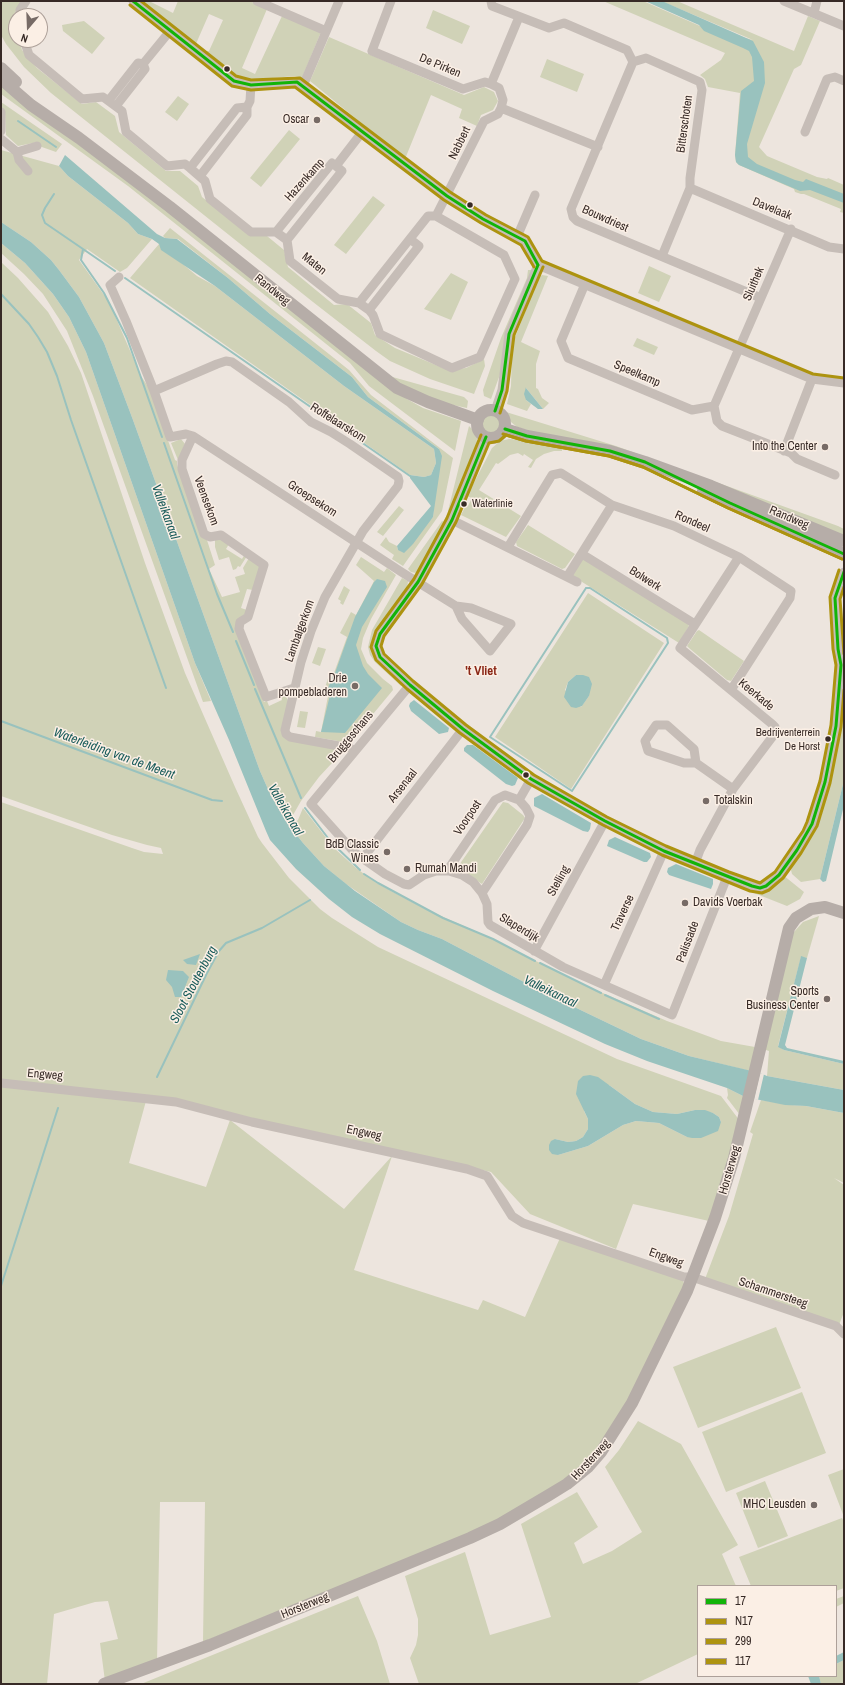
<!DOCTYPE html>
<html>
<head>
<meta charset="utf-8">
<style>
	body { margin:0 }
	#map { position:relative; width:845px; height:1685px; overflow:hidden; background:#ede5de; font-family:"Archivo Narrow",sans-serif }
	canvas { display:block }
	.frame { position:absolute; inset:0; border:2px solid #372a26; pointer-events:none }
	.legend { position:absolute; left:697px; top:1585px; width:140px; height:92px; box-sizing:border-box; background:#fbefe5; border:1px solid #ada099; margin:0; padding:5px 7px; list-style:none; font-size:12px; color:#372a26 }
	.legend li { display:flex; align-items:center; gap:8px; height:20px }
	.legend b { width:20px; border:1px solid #ada099 }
	.north { position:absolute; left:8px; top:8px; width:40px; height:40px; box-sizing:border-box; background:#fbefe5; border:1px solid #ada099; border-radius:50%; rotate:199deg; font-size:11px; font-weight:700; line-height:16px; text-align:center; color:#372a26 }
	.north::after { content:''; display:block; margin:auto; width:14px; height:18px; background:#776b66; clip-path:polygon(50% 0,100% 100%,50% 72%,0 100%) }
</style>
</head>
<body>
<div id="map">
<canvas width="845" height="1685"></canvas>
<div class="frame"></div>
<ul class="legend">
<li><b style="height:5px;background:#12b408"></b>17</li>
<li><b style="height:5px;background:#ad930f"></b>N17</li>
<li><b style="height:5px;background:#ad930f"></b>299</li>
<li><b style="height:5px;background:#ad930f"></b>117</li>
</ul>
<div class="north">N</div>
</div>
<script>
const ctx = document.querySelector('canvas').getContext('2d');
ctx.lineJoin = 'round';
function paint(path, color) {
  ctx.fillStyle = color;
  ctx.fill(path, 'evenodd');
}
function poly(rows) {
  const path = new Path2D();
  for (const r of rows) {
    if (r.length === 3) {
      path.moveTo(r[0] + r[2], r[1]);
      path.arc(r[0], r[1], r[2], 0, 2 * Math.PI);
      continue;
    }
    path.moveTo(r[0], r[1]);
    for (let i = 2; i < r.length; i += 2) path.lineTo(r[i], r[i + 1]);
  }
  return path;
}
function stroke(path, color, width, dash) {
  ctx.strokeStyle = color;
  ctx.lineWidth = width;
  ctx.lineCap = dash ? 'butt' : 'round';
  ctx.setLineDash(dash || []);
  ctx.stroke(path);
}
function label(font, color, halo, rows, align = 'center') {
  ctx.font = font + ' "Archivo Narrow",sans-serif';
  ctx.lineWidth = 3;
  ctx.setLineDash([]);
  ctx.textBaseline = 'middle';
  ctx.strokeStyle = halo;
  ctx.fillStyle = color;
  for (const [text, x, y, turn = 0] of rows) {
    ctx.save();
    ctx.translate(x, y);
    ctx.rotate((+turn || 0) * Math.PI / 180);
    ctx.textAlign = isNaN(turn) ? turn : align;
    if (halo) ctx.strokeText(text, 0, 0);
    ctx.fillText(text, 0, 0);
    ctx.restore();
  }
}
paint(poly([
	[1,1,23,1,12,17,16,30,16,40,19,40,22,50,37,68,82,104,96,102,115,116,119,132,166,171,180,171,198,186,202,197,251,236,267,236,284,250,288,267,334,305,347,304,371,323,375,335,395,348,448,370,466,368,484,359,485,366,474,394,430,379,390,361,376,351,313,302,51,93,24,67,6,44,1,35],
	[140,1,149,1,173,13,178,1,250,1,267,9,242,68,255,74,282,16,321,32,302,78,295,76,250,80,233,73,207,56,203,51,209,51,223,20,209,14,195,46],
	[603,1,643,1,700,26,753,40,661,1,677,1,794,51,808,16,820,21,801,65,794,69,759,147,767,156,817,177,827,179,828,178,844,185,844,213,840,212,841,209,804,194,801,194,795,192,794,189,739,165,736,162,735,155,740,93,708,87,705,79,700,75,721,60,725,53],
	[433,10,470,26,462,44,426,28],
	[84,21,105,38,92,54,63,31,62,25],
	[329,37,464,95,484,87,494,92,498,101,493,110,481,115,477,126,459,118,462,109,431,95,405,159,310,81],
	[547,59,584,74,577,92,540,77],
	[1,85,140,190,407,399,423,408,461,421,455,451,369,386,350,363,128,186,1,94],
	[178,96,189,104,177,121,165,112],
	[1,102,62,144,56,152,39,146,38,142,18,146,6,135,5,112,1,107],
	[289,130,300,139,261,187,250,178],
	[1,150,59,166,68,176,128,223,138,234,152,239,127,268,120,272,87,249,79,260,109,302,141,376,149,388,170,446,175,460,177,461,177,464,182,481,206,537,215,565,209,569,222,597,240,592,235,577,245,574,243,568,249,558,260,567,253,590,247,589,241,608,247,610,245,614,237,620,264,702,267,701,269,706,282,700,280,695,285,695,288,700,282,731,345,749,319,777,301,801,293,815,286,820,271,796,260,771,133,420,104,343,79,297,59,270,51,260,31,242,1,222],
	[373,196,385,205,346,254,334,245],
	[170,228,334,358,349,370,371,395,453,458,442,511,403,566,392,559,394,555,380,545,386,537,389,542,397,546,398,550,433,517,439,449,368,397,352,377,270,314,228,278,178,239,165,238,163,236],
	[1,243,25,263,53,294,69,317,86,352,195,663,211,701,203,702,93,396,67,331,43,294,24,274,1,253],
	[159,244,197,276,215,286,344,386,434,449,436,463,431,475,424,477,410,475,130,278],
	[1,262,18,278,48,312,68,346,81,373,145,563,185,673,235,787,258,837,262,843,289,878,320,909,332,918,378,947,617,1059,721,1096,740,1121,709,1221,633,1204,616,1249,530,1214,491,1172,201,1108,1,1080,1,802,132,848,144,852,163,854,161,848,147,845,112,835,1,796],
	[609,1085,635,1104,653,1112,677,1114,695,1110,713,1113,719,1117,721,1122,687,1137,659,1123,636,1121,623,1125,588,1146,558,1155,555,1139,568,1142,576,1141,583,1137,588,1129,588,1119,584,1111],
	[649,266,671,276,659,302,638,293],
	[528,270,532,270,502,369,491,399,484,396,483,390,501,338,527,278],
	[451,273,468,282,451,320,424,309],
	[542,275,548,276,521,342,540,351,536,364,536,388,538,389,542,398,549,403,543,409,526,388,526,400,531,404,527,411,507,404,511,386,512,345,539,277],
	[637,338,658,347,654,355,633,346],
	[389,376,464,397,468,401,467,408,439,402,410,391],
	[506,412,616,446,838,526,844,529,844,539,749,498,517,427,511,422,506,415],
	[491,424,9],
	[469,426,476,433,477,439,476,450,472,465,451,513,448,511],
	[181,439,185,444,178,460,171,443],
	[509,439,520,440,562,447,562,451,554,451,544,454,536,459,531,468,528,467,533,460,524,454,523,456,518,453,510,455,498,464,496,463,479,490,521,516,506,537,461,515,466,505,468,506,472,498,467,496,492,448,500,441],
	[399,506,404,510,383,536,377,532],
	[442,521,446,523,419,571,416,573,411,572,408,569],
	[528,525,575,554,565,568,562,569,517,546,516,542],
	[219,538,229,544,226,549,242,559,245,554,247,556,240,567,238,566,236,569,233,570,229,557,219,560,215,547,215,539],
	[361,557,384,572,387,568,396,575,371,619,363,638,361,649,367,663,383,679,392,686,393,690,349,743,315,737,316,731,321,732,328,696,323,694,330,672,334,673,347,637,340,633,351,612,356,615,374,581,356,565],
	[583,559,688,624,689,626,679,643,571,575],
	[402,578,408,581,407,591,377,631,373,641,372,649,403,684,401,686,375,662,370,655,368,647,372,630],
	[344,586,350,590,343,605,340,603,341,601,338,599],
	[588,593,664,643,571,789,495,737],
	[576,675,589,696,581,707,565,690,568,682],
	[844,593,844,646,842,619],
	[699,630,744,661,731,681,727,680,689,648,687,646,697,631],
	[318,647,326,649,320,666,312,663],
	[844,696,844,780,820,879,801,882,792,874,791,870,795,861,815,830,821,817,839,741],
	[300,711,308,712,305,728,297,727],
	[503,802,508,803,523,815,525,818,482,884,457,868],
	[303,808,334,848,356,868,378,884,423,908,482,934,580,983,667,1021,721,1041,755,1047,750,1071,689,1056,641,1039,543,992,442,939,418,930,401,922,346,884,324,866,303,843,288,824,294,823,298,820],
	[783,875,804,892,800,899,787,906,754,893,766,890],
	[819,916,807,958,801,957,778,1046,784,1050,844,1064,844,1090,767,1076,769,1051,763,1049,793,933,803,922],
	[1,1086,146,1101,129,1163,206,1187,230,1120,344,1209,392,1156,354,1270,478,1310,483,1300,525,1317,560,1238,682,1279,685,1285,622,1415,580,1470,493,1524,203,1642,205,1502,160,1502,157,1662,105,1681,100,1643,118,1639,108,1601,95,1602,54,1614,47,1684,1,1684],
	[727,1088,745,1097,740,1115,727,1098,728,1095],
	[761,1100,791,1105,806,1106,844,1113,844,1183,834,1178,844,1185,844,1312,839,1325,705,1279,729,1216,753,1134,750,1132],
	[776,1327,801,1388,698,1428,673,1367],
	[802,1392,826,1453,726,1492,702,1432],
	[638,1421,681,1444,738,1545,722,1554,736,1586,698,1586,698,1654,635,1684,419,1684,410,1658,416,1645,418,1635,418,1619,405,1576,465,1552,490,1635,551,1617,521,1524,577,1492,598,1527,574,1543,583,1564,612,1551,642,1532,605,1467,619,1450],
	[844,1469,844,1517,828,1475],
	[765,1481,788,1536,758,1548,736,1493],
	[842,1518,844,1522,844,1588,836,1591,836,1586,751,1586,739,1557],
	[358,1596,377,1641,390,1684,141,1684],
	[844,1596,844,1603,836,1607,836,1599],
	[844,1660,844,1684,821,1684,819,1676,836,1676,836,1664]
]), '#d0d2b7');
paint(poly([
	[645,1,662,1,753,41,764,62,765,83,747,144,748,157,757,164,795,180,803,182,806,179,844,194,844,203,810,190,800,191,739,165,736,162,735,155,741,91,754,81,752,57,749,51,743,48,704,31,699,25],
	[65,155,157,234,165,238,177,239,228,278,270,314,352,377,368,397,439,449,442,456,433,517,413,544,404,553,398,550,397,546,431,506,410,478,410,475,424,477,431,475,436,463,434,449,344,386,215,286,161,250,159,244,152,239,138,234,128,223,68,176,59,166],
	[1,222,31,242,51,260,59,270,79,297,104,343,133,420,260,771,271,796,288,824,303,843,324,866,355,891,401,922,418,930,442,939,543,992,641,1039,689,1056,760,1073,767,1076,844,1090,844,1113,806,1106,785,1105,745,1097,727,1088,647,1061,605,1044,493,991,380,934,352,917,329,899,296,869,270,840,266,831,229,740,195,663,86,352,69,317,53,294,25,263,1,243],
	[526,387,526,388,543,409,538,409,526,400,524,394],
	[377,579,385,581,387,587,362,627,356,645,363,666,368,674,382,688,345,733,321,732,330,695,326,694,333,675,335,673,355,617,374,582],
	[576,675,583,675,589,677,592,684,589,696,582,706,576,708,571,707,564,697,568,682],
	[414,700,449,728,448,732,439,734,411,711,409,706,410,703],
	[467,745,473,745,518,778,515,785,512,786,506,784,464,751,464,748],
	[844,780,844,805,826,881,823,882,820,879],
	[542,794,591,823,590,829,588,832,583,831,534,806,534,798],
	[615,837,650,853,651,857,647,862,644,862,607,846,609,840],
	[676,864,713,879,713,884,711,889,669,875,667,872,668,868],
	[200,954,196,965,187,964,183,960],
	[801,956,807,958,785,1045,787,1048,844,1061,844,1064,784,1050,778,1047],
	[168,970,183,971,189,977,181,997,175,997,172,987,166,980],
	[590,1075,598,1077,635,1104,653,1112,677,1114,695,1110,705,1110,713,1113,719,1117,721,1122,718,1131,701,1138,692,1138,687,1137,659,1123,636,1121,623,1125,588,1146,558,1155,552,1154,549,1150,549,1145,551,1141,555,1139,568,1142,576,1141,583,1137,588,1129,588,1119,576,1094,578,1081,583,1076],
	[844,1652,844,1660,836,1664,836,1656],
	[808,1676,819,1676,821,1684,811,1684]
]), '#99c2be');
paint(poly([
	[760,1073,764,1074,758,1100,754,1099]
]), '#ede5de');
stroke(poly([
	[18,121,56,147],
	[54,194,45,208,42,215,45,223,83,249,81,260,104,293,127,338,162,437],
	[83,249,115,271],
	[125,278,410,476],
	[1,294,29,324,38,337,47,352,57,376,71,420,166,688],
	[164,443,217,594,233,632],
	[586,588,590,588,667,638,668,643,572,791,490,737,586,588],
	[236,641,254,685],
	[255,689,301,798],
	[1,721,212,800,222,801],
	[305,808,331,842,360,870],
	[364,874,378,883,443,918,493,939,535,961],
	[540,963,601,993],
	[605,995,659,1019],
	[157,1077,207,973,219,951,226,943,262,928,310,900],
	[1,1286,58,1108]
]), '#99c2be', 2);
stroke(poly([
	[133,1,234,81,251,85,297,82,447,196,483,219,525,241,538,265,812,379,844,383],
	[257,1,326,31],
	[391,1,372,51,463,89,485,82,491,84,499,88,503,100,501,108,598,147],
	[491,1,492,6,549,28,564,23,627,50,633,62,646,58,700,82,702,90,690,178,690,188,662,256],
	[784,1,844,26],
	[814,13,817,1],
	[20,16,20,10,26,1],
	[24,40,29,55,82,99,103,97,122,111,126,132,167,166,185,164,190,168,205,181,210,199,251,232,276,232,287,240,290,261,338,299,359,303,369,310,373,315,380,334,452,368,480,357,515,279,504,255,436,216],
	[633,62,571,209,573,217,577,221,761,298],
	[143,64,170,31],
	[491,84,519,17],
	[303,86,339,1],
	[109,100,138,63,143,64],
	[116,106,145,69,143,64],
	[1,112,1,131],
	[805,132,827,79,835,77,844,81],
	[1,139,17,152,37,146],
	[17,152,19,160,28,171],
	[336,166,363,131],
	[190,168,237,108,247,107],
	[200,176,247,115,247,107,250,101,251,85],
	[690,188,829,247,844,249],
	[276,232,332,163,336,166,342,171,287,240],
	[517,237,535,195],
	[119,277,110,285,126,321,154,391,170,437,186,434,193,436,182,460,182,469,204,534,210,537,221,535,264,565,248,617,240,622,239,629,266,697,294,688],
	[585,284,561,341,568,358,692,410,714,406,791,229],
	[359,303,428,216,436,216,484,121,498,114,501,108],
	[369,310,419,246,410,239],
	[154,391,217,364,226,361,232,362,289,402,311,422,331,432,350,444,398,477,399,481,398,486,363,531,325,597,311,631,301,662,285,730,286,734,290,737,350,748,355,751],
	[714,406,717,421,722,426,791,453,797,459,835,475],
	[495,411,502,390,509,334,538,265],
	[193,436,403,573,456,606,471,608,511,624,490,651,462,619,456,606],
	[486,437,452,520,418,582,380,634,376,646,380,657,410,685,463,729,531,779,605,821,664,851,752,886,760,888,766,886,779,875,797,850,812,824,825,782,836,726,841,665,838,649,835,598,844,572],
	[784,451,812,379],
	[452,520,567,577,612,505],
	[508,547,552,475,561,473,612,505,674,526,739,557,791,591,790,598,731,690],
	[582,554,695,624],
	[567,577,577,582],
	[410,685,311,804,355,853,385,874,404,884,409,885,424,875,436,871,449,871,462,875,473,882,482,893,487,904,488,922,490,925,563,967,672,1015,727,877],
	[696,763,694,749,667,725,656,725,645,741,648,751,684,763,696,763,733,789],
	[519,800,531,779],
	[363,858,463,729],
	[695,864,700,850,733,789,776,732,775,727,772,724,680,648,739,557],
	[447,871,495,800,505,795,519,800,526,808,530,816,527,825,482,893],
	[534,951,605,821],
	[604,985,664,851],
	[1,1083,176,1102,252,1122,467,1169,487,1176,512,1216,523,1223,684,1277,692,1277,836,1326,844,1334]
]), '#c6bdb7', 9);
stroke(poly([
	[1,68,16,82],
	[1,79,31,105,79,138,170,207,397,388,428,402,478,420],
	[491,424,14],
	[505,429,527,436,610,451,645,462,711,486,844,541],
	[703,491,844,554],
	[104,1684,210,1645,470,1538,500,1524,549,1495,567,1484,588,1467,601,1452,632,1403,687,1291,715,1218,734,1158,789,928,796,918,811,909,825,907,844,913]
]), '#b6ada8', 12);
stroke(poly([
	[133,1,234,81,251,85,297,82,447,196,483,219,525,241,538,265],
	[495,411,502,390,509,334,538,265],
	[505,429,527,436,610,451,645,462,730,503,844,554],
	[486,437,452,520,418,582,380,634,376,646,380,657,410,685,463,729,531,779,605,821,664,851,752,886,760,888,766,886,779,875,797,850,812,824,825,782,836,726,841,665,838,649,835,598,844,572]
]), '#12b408', 3);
stroke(poly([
	[130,5,232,86,251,90,295,87,444,200,481,223,521,245,534,267],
	[500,413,507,391,514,335,543,267],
	[503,434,526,441,609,456,643,467,728,508,842,559],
	[481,435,447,518,414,579,376,631,371,647,376,660,407,689,460,733,528,783,603,825,662,855,750,891,762,893,769,890,783,878,801,853,817,826,830,783,841,727,844,690],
	[844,587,840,599,844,654]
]), '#ad930f', 3);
stroke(poly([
	[141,1,236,76,251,80,300,78,450,192,486,215,528,237,542,261,813,374,844,378]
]), '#ad930f', 3);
stroke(poly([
	[839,570,830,597,833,649,836,665,831,725,820,781,807,822,803,831,775,872,760,883,729,872,666,846,607,817,534,775,466,725,413,681,384,654,381,646,384,636,422,584,456,522,489,443,499,441,506,435,526,441,609,456,643,467,728,508,842,559]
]), '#ad930f', 3);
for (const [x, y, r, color] of [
	[227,69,3.5,"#372a26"],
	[317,120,4,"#776b66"],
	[470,205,3.5,"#372a26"],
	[825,447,4,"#776b66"],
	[464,504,3.5,"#372a26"],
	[355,686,4,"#776b66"],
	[828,739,3.5,"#372a26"],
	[526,775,3.5,"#372a26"],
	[706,801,4,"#776b66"],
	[387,852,4,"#776b66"],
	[407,869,4,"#776b66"],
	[685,903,4,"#776b66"],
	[827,999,4,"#776b66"],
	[814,1505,4,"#776b66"]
]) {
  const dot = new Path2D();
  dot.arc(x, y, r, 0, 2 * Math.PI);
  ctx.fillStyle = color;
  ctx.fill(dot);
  stroke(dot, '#fbefe5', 1.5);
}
label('11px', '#372a26', '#fbefe5', [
	["Waterlinie",472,504],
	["Bedrijventerrein",820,733,"right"],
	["De Horst",820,747,"right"]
], 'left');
label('12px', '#372a26', '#fbefe5', [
	["De Pirken",440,66,23],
	["Bitterschoten",685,124,-82],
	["Nabbert",460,143,-64],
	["Hazenkamp",305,180,-48],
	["Davelaak",772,209,22],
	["Bouwdriest",605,219,24],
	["Maten",314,264,39],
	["Sluithek",754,284,-67],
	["Randweg",272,290,39],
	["Speelkamp",637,374,23],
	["Roffelaarskom",338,423,32],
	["Groepsekom",312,499,33],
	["Veensekom",206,501,70],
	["Randweg",789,518,23],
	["Rondeel",692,522,24],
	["Bolwerk",645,579,32],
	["Lambalgerkom",300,631,-70],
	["Keerkade",756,695,40],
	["Bruggeschans",351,737,-50],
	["Arsenaal",403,786,-52],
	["Voorpost",468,818,-56],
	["Stelling",559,881,-61],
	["Traverse",623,913,-65],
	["Slaperdijk",519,928,31],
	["Palissade",688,942,-69],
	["Engweg",45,1075,5],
	["Engweg",364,1133,12],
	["Horsterweg",730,1170,-74],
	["Engweg",666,1258,20],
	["Schammersteeg",773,1293,19],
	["Horsterweg",591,1460,-47],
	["Horsterweg",305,1606,-22]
]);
label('12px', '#372a26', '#fbefe5', [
	["Oscar",309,120],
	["Into the Center",817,447],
	["Drie",347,679],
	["pompebladeren",347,693],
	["Totalskin",714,801,"left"],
	["BdB Classic",379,845],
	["Wines",379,859],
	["Rumah Mandi",415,869,"left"],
	["Davids Voerbak",693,903,"left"],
	["Sports",819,992],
	["Business Center",819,1006],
	["MHC Leusden",806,1505]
], 'right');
label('italic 13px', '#185b5a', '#fbefe5', [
	["Valleikanaal",165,512,70],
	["Waterleiding van de Meent",114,754,20],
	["Valleikanaal",285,810,60],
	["Sloot Stoutenburg",194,985,-62],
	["Valleikanaal",550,992,26]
]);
label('bold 13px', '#8c2918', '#fbefe5', [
	["'t Vliet",481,672]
]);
</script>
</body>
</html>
